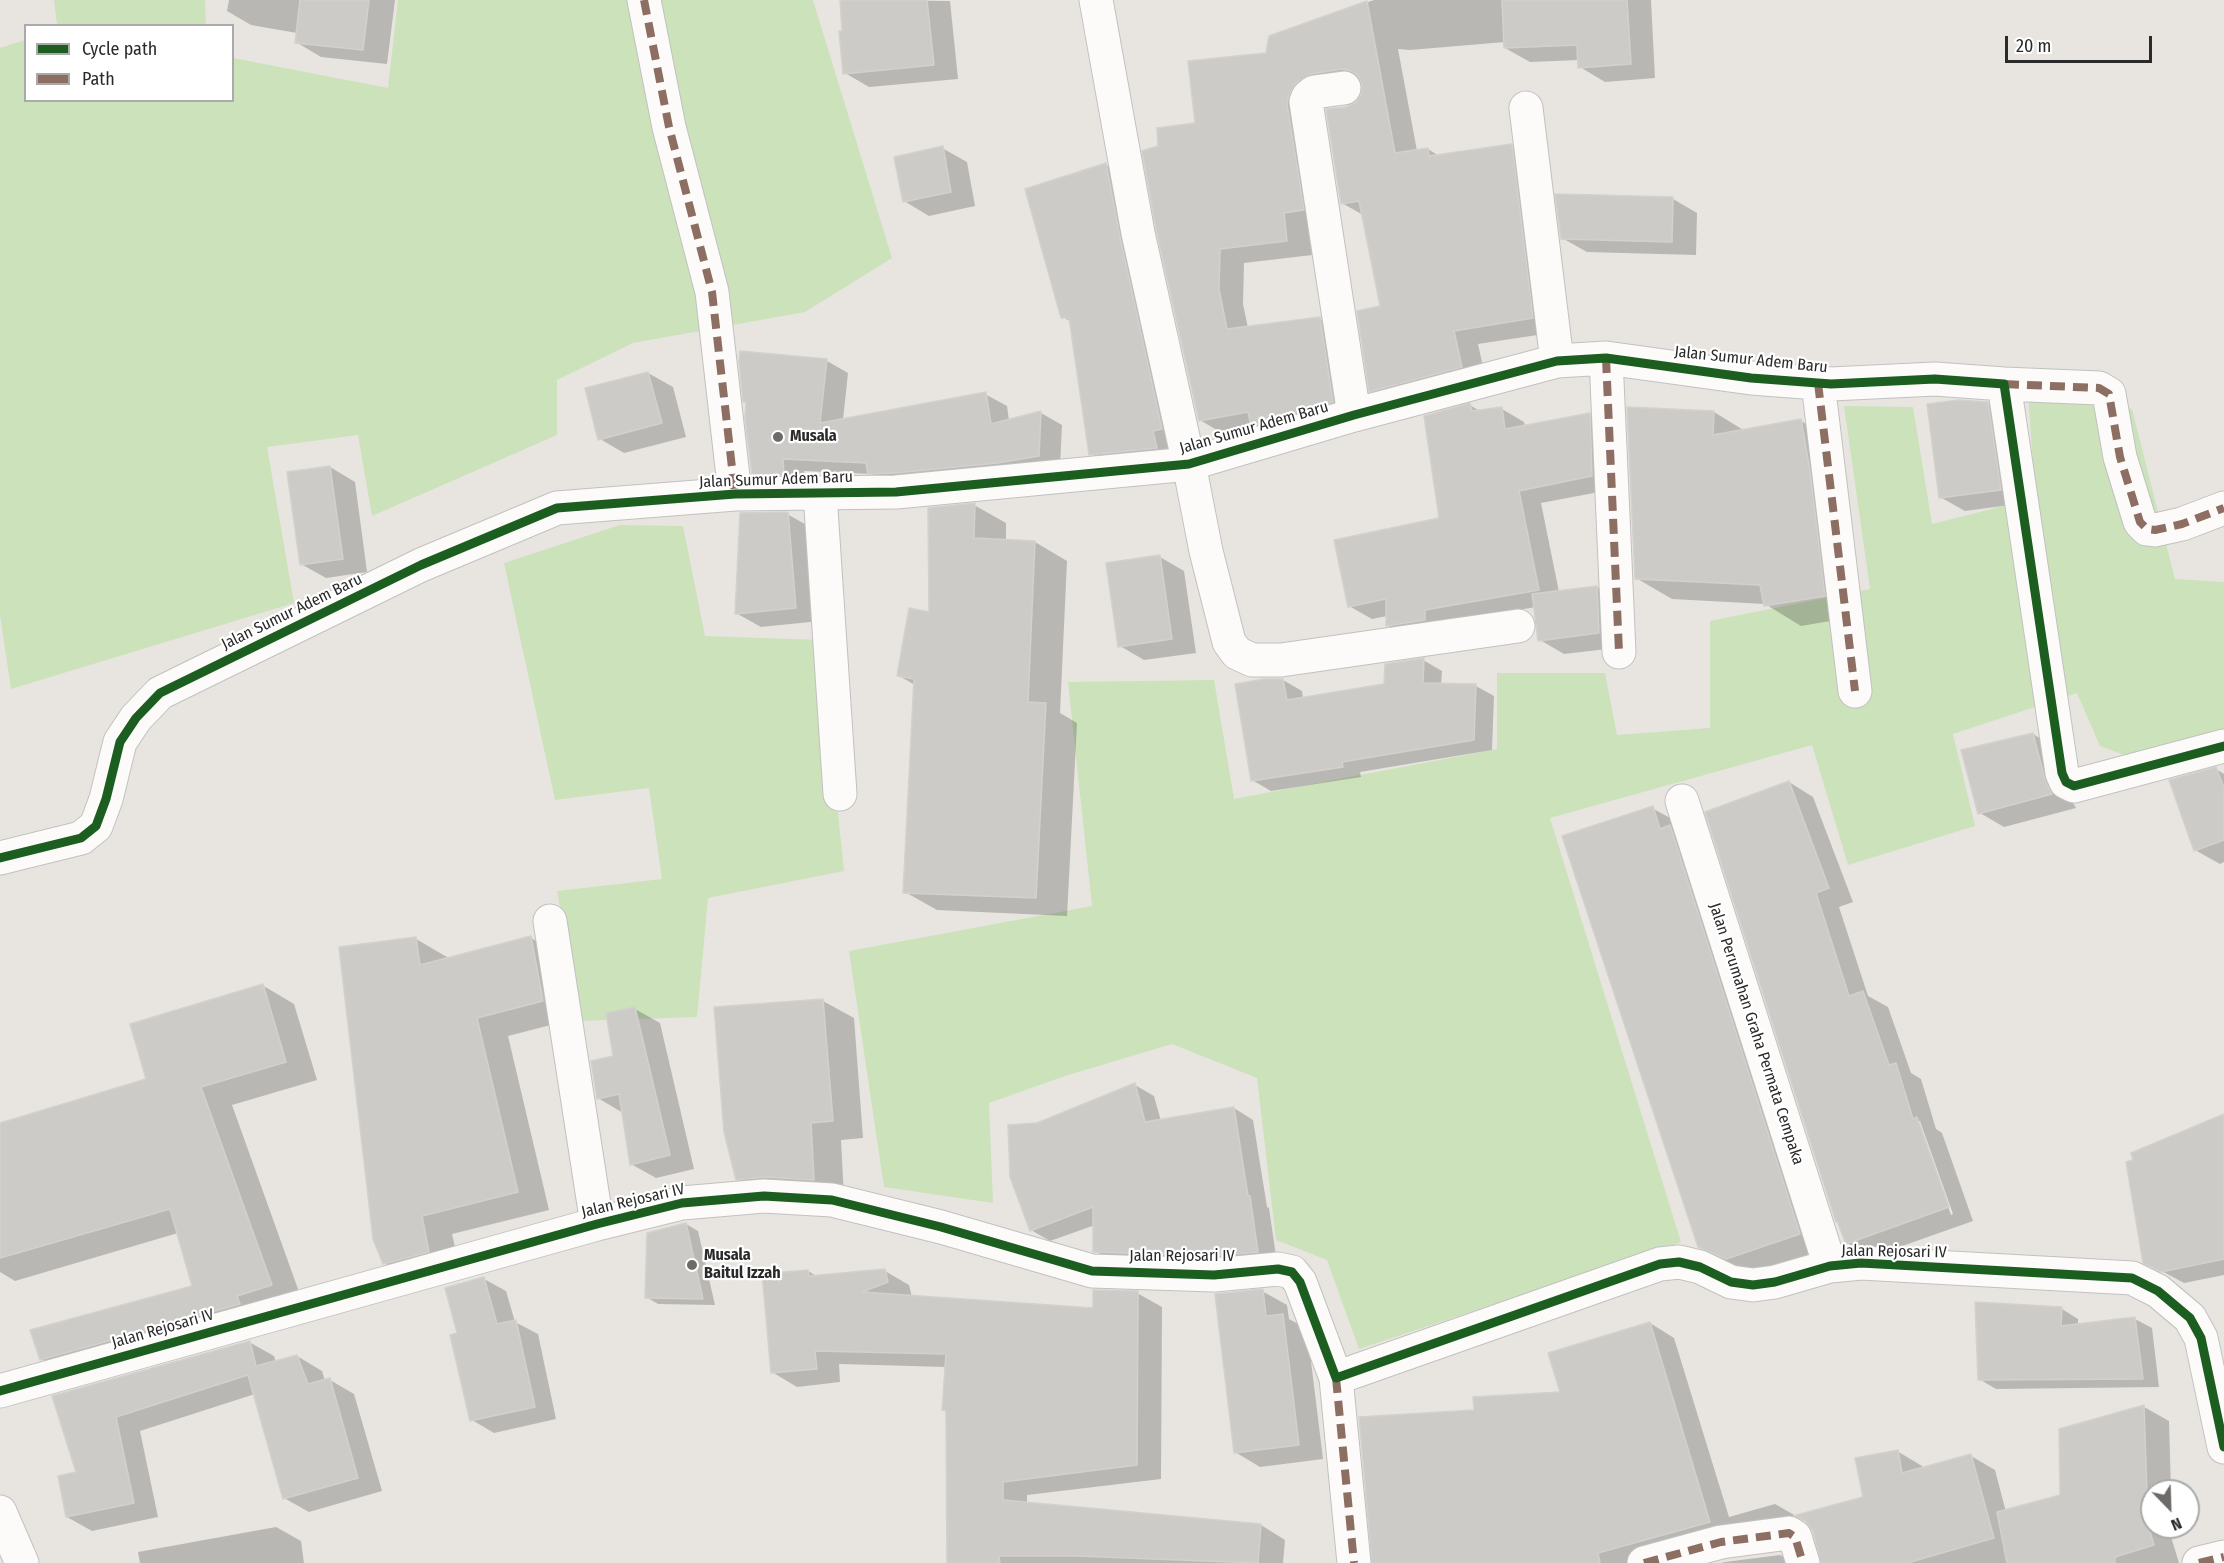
<!DOCTYPE html>
<html>
<head>
<meta charset="utf-8">
<style>
	body { margin:0 }
	#map { position:relative; width:2224px; height:1563px; overflow:hidden; background:#e8e5e0; font-family:"Fira Sans Condensed",sans-serif }
	canvas { display:block }
	.legend { position:absolute; left:24px; top:24px; width:210px; height:78px; box-sizing:border-box; background:#fff; border:2px solid #aaa; margin:0; padding:8px 10px; list-style:none; font-size:18px; color:#2a2a2a }
	.legend li { display:flex; align-items:center; gap:12px; height:30px }
	.legend b { width:30px; border:2px solid #aaa }
	.north { position:absolute; left:2140px; top:1479px; width:60px; height:60px; box-sizing:border-box; background:#fff; border:2px solid #aaa; border-radius:50%; rotate:157deg; font-size:16px; font-weight:700; line-height:24px; text-align:center; color:#2a2a2a }
	.north::after { content:''; display:block; margin:auto; width:21px; height:27px; background:#6c6b6a; clip-path:polygon(50% 0,100% 100%,50% 72%,0 100%) }
	.scale { position:absolute; left:2005px; top:36px; width:147px; height:27px; box-sizing:border-box; border:3px solid #2a2a2a; border-top:0; padding-left:8px; font-size:18px; line-height:21px; white-space:nowrap; color:#2a2a2a; -webkit-text-stroke:4px #fff; paint-order:stroke }
</style>
</head>
<body>
<div id="map">
<canvas width="2224" height="1563"></canvas>
<ul class="legend">
<li><b style="height:8px;background:#1b5e20"></b>Cycle path</li>
<li><b style="height:8px;background:#8d6e63"></b>Path</li>
</ul>
<div class="north">N</div>
<div class="scale">20 m</div>
</div>
<script>
const ctx = document.querySelector('canvas').getContext('2d');
ctx.lineJoin = 'round';
function paint(path, color) {
  ctx.fillStyle = color;
  ctx.fill(path, 'evenodd');
}
function poly(rows) {
  const path = new Path2D();
  for (const r of rows) {
    path.moveTo(r[0], r[1]);
    for (let i = 2; i < r.length; i += 2) path.lineTo(r[i], r[i + 1]);
  }
  return path;
}
function stroke(path, color, width, dash) {
  ctx.strokeStyle = color;
  ctx.lineWidth = width;
  ctx.lineCap = dash ? 'butt' : 'round';
  ctx.setLineDash(dash || []);
  ctx.stroke(path);
}
function label(font, color, halo, rows, align = 'center') {
  ctx.font = font + ' "Fira Sans Condensed",sans-serif';
  ctx.lineWidth = 4.5;
  ctx.setLineDash([]);
  ctx.textBaseline = 'middle';
  ctx.strokeStyle = halo;
  ctx.fillStyle = color;
  for (const [text, x, y, turn = 0] of rows) {
    ctx.save();
    ctx.translate(x, y);
    ctx.rotate((+turn || 0) * Math.PI / 180);
    ctx.textAlign = isNaN(turn) ? turn : align;
    if (halo) ctx.strokeText(text, 0, 0);
    ctx.fillText(text, 0, 0);
    ctx.restore();
  }
}
paint(poly([
	[54,0,205,0,206,25,57,25],
	[398,0,813,0,892,258,805,312,633,343,557,380,557,435,372,516,358,435,267,447,294,603,11,689,0,615,0,48,25,40,26,100,232,100,233,58,388,88],
	[2028,390,2132,409,2175,579,2224,582,2224,750,2160,768,2100,746,2077,693,1953,734,1975,826,1848,865,1812,745,1550,818,1681,1242,1359,1349,1327,1260,1276,1240,1257,1078,1172,1044,1065,1076,989,1103,993,1203,884,1187,849,951,1092,906,1068,682,1214,680,1234,799,1497,749,1497,673,1605,673,1617,735,1710,728,1710,621,1870,589,1844,406,1913,407,1932,524,2035,498],
	[620,525,683,526,705,636,820,640,844,871,708,898,697,1017,580,1021,557,891,662,879,649,788,555,800,504,563]
]), '#cbe2bb');
paint(poly([
	[229,0,395,0,387,64,321,57,296,42,297,33,251,25,227,11],
	[842,0,950,1,958,79,869,87,845,73],
	[1374,0,1651,0,1655,78,1605,82,1580,67,1579,60,1530,62,1505,48,1505,42,1410,50,1398,49,1417,151,1428,149,1439,156,1511,146,1536,160,1557,332,1478,344,1486,381,1396,405,1371,391,1381,307,1363,215,1342,203,1347,108,1356,104,1363,95,1364,84,1337,87,1315,104,1308,226,1312,255,1244,263,1243,304,1248,328,1320,319,1345,333,1357,416,1258,428,1225,435,1200,420,1160,147,1196,125,1267,54,1270,37],
	[942,148,967,162,975,206,929,216,904,201],
	[1106,165,1130,178,1180,461,1114,467,1091,454,1071,322,1063,317],
	[1673,199,1697,213,1696,255,1587,252,1562,238],
	[741,353,827,361,848,373,843,420,985,394,1007,406,1009,421,1041,413,1062,425,1060,467,891,485,872,474,804,471,805,486,775,487,753,474],
	[648,373,673,387,686,437,624,453,600,439],
	[1987,403,2012,417,2025,503,1965,511,1940,497],
	[1470,405,1481,412,1502,409,1524,422,1525,427,1589,415,1612,428,1615,489,1541,503,1559,592,1597,587,1622,601,1624,647,1564,654,1540,640,1536,607,1447,622,1410,638,1387,625,1387,616,1372,619,1349,606,1440,520],
	[1714,412,1745,431,1801,421,1837,442,1860,616,1801,626,1765,604,1672,599,1636,578],
	[330,467,355,482,367,572,326,578,301,564],
	[974,505,1006,523,1006,541,1035,542,1067,561,1060,713,1077,723,1067,916,937,910,905,892,915,685,899,676,930,613],
	[787,514,812,528,820,621,761,627,736,613],
	[1160,557,1184,571,1196,653,1144,660,1120,646],
	[1423,660,1442,671,1441,685,1476,686,1494,696,1492,750,1360,772,1361,777,1271,791,1252,780,1283,680,1302,691,1303,699,1386,686],
	[2033,734,2058,749,2069,796,2076,808,2004,827,1980,813],
	[2216,769,2224,774,2224,862,2220,864,2195,850],
	[1789,782,1813,797,1853,902,1839,907,1868,996,1888,1007,1911,1073,1921,1079,1936,1129,1942,1133,1973,1221,1871,1257,1847,1243],
	[1917,1121,1920,1121,1953,1214,1951,1215],
	[1652,808,1699,834,1702,846,1716,853,1845,1260,1746,1273,1699,1246],
	[531,938,562,956,574,1019,508,1036,549,1210,452,1234,460,1269,416,1282,384,1263,416,939,447,957,448,959],
	[262,985,294,1004,317,1080,232,1105,303,1303,73,1378,41,1359,194,1287,178,1233,15,1281,0,1272,0,1124,148,1080],
	[823,1001,854,1018,863,1138,841,1140,844,1197,768,1196,737,1179],
	[635,1009,660,1023,694,1169,656,1178,631,1164,623,1113,598,1098],
	[1135,1085,1154,1096,1161,1121,1234,1108,1253,1120,1267,1207,1269,1208,1277,1263,1114,1262,1095,1251,1095,1225,1050,1241,1031,1230,1037,1124],
	[2224,1117,2224,1275,2184,1283,2145,1262],
	[686,1224,698,1231,715,1305,658,1304,646,1297],
	[808,1271,818,1277,885,1271,909,1285,912,1297,1094,1310,1137,1293,1162,1307,1161,1479,1027,1495,1027,1504,1261,1525,1285,1540,1283,1563,948,1563,947,1367,839,1364,840,1382,797,1387,772,1372],
	[484,1279,506,1291,515,1322,538,1334,556,1419,494,1433,472,1420,459,1334],
	[1262,1291,1287,1305,1289,1319,1307,1329,1323,1459,1260,1467,1235,1452],
	[2062,1309,2078,1319,2078,1325,2135,1319,2152,1328,2159,1387,1996,1389,1979,1379],
	[1650,1323,1674,1338,1729,1517,1775,1504,1796,1516,1864,1498,1897,1451,1922,1466,1923,1469,1971,1456,1995,1470,2006,1512,2062,1497,2060,1430,2144,1407,2169,1421,2171,1491,2152,1491,2152,1527,2172,1527,2172,1540,2179,1563,1823,1563,1814,1530,1809,1523,1800,1518,1803,1529,1656,1563,1374,1563,1476,1412,1562,1393],
	[249,1342,274,1356,276,1362,297,1356,322,1371,325,1381,330,1380,354,1394,382,1491,309,1512,284,1498,255,1394,140,1431,158,1517,92,1531,67,1517,78,1473,54,1397],
	[276,1527,301,1541,304,1563,140,1563,138,1552],
	[1780,1555,1795,1563,1721,1563,1725,1562]
]), '#0003');
const building = poly([
	[300,0,369,0,363,50,295,43,300,0],
	[840,0,927,0,934,65,843,74,839,31,842,31,840,0],
	[1502,0,1627,0,1631,64,1578,68,1577,45,1504,48,1502,0],
	[1367,1,1395,153,1428,148,1429,156,1512,144,1533,318,1454,331,1462,367,1369,392,1357,311,1380,306,1359,201,1341,204,1326,109,1346,107,1355,103,1361,95,1362,85,1358,76,1351,71,1342,69,1311,74,1296,83,1289,95,1287,104,1304,210,1284,213,1287,241,1220,249,1219,289,1227,329,1320,317,1333,402,1251,426,1248,412,1199,421,1156,229,1142,151,1158,146,1157,128,1195,123,1188,61,1266,53,1269,36,1367,1],
	[943,146,951,192,903,202,894,157,943,146],
	[1106,163,1120,237,1162,429,1153,431,1157,448,1089,455,1069,318,1061,318,1025,189,1106,163],
	[1555,194,1673,197,1672,242,1561,239,1555,194],
	[740,351,827,359,820,423,986,392,991,424,1041,411,1039,456,998,463,895,473,868,474,866,463,783,459,784,475,752,475,745,418,746,402,743,402,739,361,740,351],
	[648,372,662,423,598,440,585,388,648,372],
	[1959,400,1988,402,2001,490,1939,498,1927,404,1959,400],
	[1470,403,1472,411,1502,407,1505,429,1590,413,1592,476,1519,491,1539,590,1425,610,1425,620,1386,626,1386,599,1348,607,1334,540,1439,518,1424,416,1470,403],
	[1627,407,1714,411,1713,435,1801,419,1810,471,1825,596,1764,606,1760,585,1635,579,1627,407],
	[330,466,343,559,300,565,287,472,330,466],
	[975,503,974,538,1035,541,1028,702,1046,703,1036,898,903,893,914,679,897,676,909,608,929,612,928,508,975,503],
	[788,512,796,608,735,614,740,513,788,512],
	[1160,555,1172,639,1118,647,1106,563,1160,555],
	[1597,586,1599,633,1538,641,1532,594,1597,586],
	[1424,658,1423,683,1476,684,1474,740,1342,762,1343,767,1251,781,1235,684,1264,679,1283,679,1287,700,1384,684,1385,664,1424,658],
	[2033,733,2045,780,2052,794,1978,814,1961,750,2033,733],
	[2216,767,2224,788,2224,840,2194,851,2169,780,2216,767],
	[1789,781,1829,888,1816,893,1849,996,1863,991,1889,1065,1896,1063,1913,1119,1917,1117,1949,1207,1846,1244,1837,1221,1836,1222,1705,812,1789,781],
	[1653,806,1660,829,1670,825,1800,1234,1726,1259,1698,1247,1562,836,1653,806],
	[531,936,543,1001,477,1018,518,1192,422,1216,429,1252,383,1264,373,1239,339,947,416,937,420,965,531,936],
	[263,984,286,1062,201,1087,272,1285,237,1296,240,1304,40,1360,30,1330,192,1286,170,1209,0,1258,0,1123,146,1079,130,1024,263,984],
	[823,999,833,1121,811,1123,814,1180,765,1177,736,1180,724,1132,714,1007,823,999],
	[635,1007,670,1155,630,1165,619,1094,597,1099,591,1061,613,1056,606,1013,635,1007],
	[1135,1083,1145,1122,1234,1107,1248,1196,1250,1196,1258,1252,1213,1256,1095,1252,1093,1252,1093,1207,1030,1231,1010,1177,1008,1125,1037,1123,1135,1083],
	[2224,1114,2224,1259,2161,1272,2143,1263,2126,1162,2133,1160,2131,1153,2224,1114],
	[686,1223,703,1299,645,1298,647,1233,686,1223],
	[885,1269,888,1282,862,1292,1093,1308,1093,1290,1138,1291,1137,1465,1003,1482,1003,1500,1261,1524,1258,1563,1077,1556,999,1556,1000,1563,947,1563,946,1411,942,1410,946,1354,815,1351,817,1369,771,1373,762,1274,808,1270,809,1276,885,1269],
	[484,1277,497,1324,516,1320,535,1407,470,1421,450,1335,457,1333,445,1288,484,1277],
	[1263,1289,1266,1316,1283,1314,1299,1445,1234,1453,1215,1294,1263,1289],
	[1975,1302,2062,1307,2061,1326,2135,1317,2143,1379,1978,1380,1975,1302],
	[1650,1322,1710,1522,1598,1553,1600,1563,1372,1563,1359,1417,1474,1410,1473,1397,1560,1392,1548,1353,1650,1322],
	[250,1341,256,1366,297,1355,308,1384,330,1378,358,1478,283,1499,248,1375,116,1417,134,1503,66,1517,58,1476,76,1472,52,1396,250,1341],
	[2144,1405,2148,1525,2154,1545,2115,1557,2115,1563,2007,1563,1997,1512,2060,1495,2059,1429,2144,1405],
	[1898,1450,1902,1473,1971,1454,1994,1538,1907,1563,1821,1563,1813,1531,1805,1521,1793,1516,1863,1497,1855,1458,1898,1450]
]);
paint(building, '#cdcbc7');
stroke(building, '#d3d1cc', 1.5);
const minor = poly([
	[644,0,669,127,712,292,735,494],
	[1096,0,1138,233,1189,464,1206,551,1229,642,1237,653,1252,660,1281,660,1518,626],
	[1344,88,1314,92,1308,97,1306,102,1354,415],
	[1526,108,1557,361],
	[1606,358,1619,652],
	[1818,383,1855,691],
	[2004,384,2099,388,2109,394,2120,457,2140,522,2147,529,2155,530,2182,524,2224,508],
	[820,494,840,794],
	[1682,801,1830,1266],
	[0,858,81,838,96,826,106,799,120,742,136,718,160,693,421,565,557,508,735,494,896,492,1189,464,1354,415,1557,361,1606,358,1751,378,1831,384,1935,379,2004,384,2062,773,2066,782,2074,786,2224,746],
	[550,921,597,1224],
	[1336,1378,1354,1563],
	[0,1391,597,1224,682,1203,764,1196,832,1200,941,1227,1092,1271,1214,1275,1278,1269,1292,1272,1300,1282,1336,1378,1660,1264,1679,1262,1700,1267,1731,1282,1753,1285,1775,1282,1830,1266,1861,1263,2132,1278,2158,1291,2190,1318,2201,1338,2224,1447],
	[1644,1563,1721,1542,1789,1533,1795,1537,1803,1563],
	[2199,1563,2224,1557]
]);
const secondary = poly([
	[0,1512,22,1563]
]);
stroke(minor, '#c2c1c1', 35);
stroke(secondary, '#c2c1c1', 35);
stroke(minor, '#fcfbfa', 33);
stroke(secondary, '#fcfbfa', 33);
stroke(poly([
	[644,0,669,127,712,292,735,494],
	[1606,358,1619,652],
	[1818,383,1855,691],
	[2004,384,2099,388,2109,394,2120,457,2140,522,2147,529,2155,530,2182,524,2224,508],
	[1336,1378,1354,1563],
	[1644,1563,1721,1542,1789,1533,1795,1537,1803,1563],
	[2199,1563,2224,1557]
]), '#8d6e63', 8, [15, 8]);
stroke(poly([
	[0,858,81,838,96,826,106,799,120,742,136,718,160,693,421,565,557,508,735,494,896,492,1189,464,1354,415,1557,361,1606,358,1751,378,1831,384,1935,379,2004,384,2062,773,2066,782,2074,786,2224,746],
	[0,1391,597,1224,682,1203,764,1196,832,1200,941,1227,1092,1271,1214,1275,1278,1269,1292,1272,1300,1282,1336,1378,1660,1264,1679,1262,1700,1267,1731,1282,1753,1285,1775,1282,1830,1266,1861,1263,2132,1278,2158,1291,2190,1318,2201,1338,2224,1447]
]), '#1b5e20', 9);
for (const [x, y, r, color] of [
	[778,437,6,"#6c6b6a"],
	[692,1265,6,"#6c6b6a"]
]) {
  const dot = new Path2D();
  dot.arc(x, y, r, 0, 2 * Math.PI);
  ctx.fillStyle = color;
  ctx.fill(dot);
  stroke(dot, '#fff', 2);
}
label('16px', '#2a2a2a', '#fff', [
	["Jalan Sumur Adem Baru",1751,360,6],
	["Jalan Sumur Adem Baru",1254,428,-16],
	["Jalan Sumur Adem Baru",776,480,-2],
	["Jalan Sumur Adem Baru",292,612,-26],
	["Jalan Perumahan Graha Permata Cempaka",1756,1034,72],
	["Jalan Rejosari IV",633,1201,-13],
	["Jalan Rejosari IV",1894,1252,1],
	["Jalan Rejosari IV",1182,1257],
	["Jalan Rejosari IV",163,1329,-16]
]);
label('bold 16px', '#2a2a2a', '#fff', [
	["Musala",790,437],
	["Musala",704,1256],
	["Baitul Izzah",704,1274]
], 'left');
</script>
</body>
</html>
